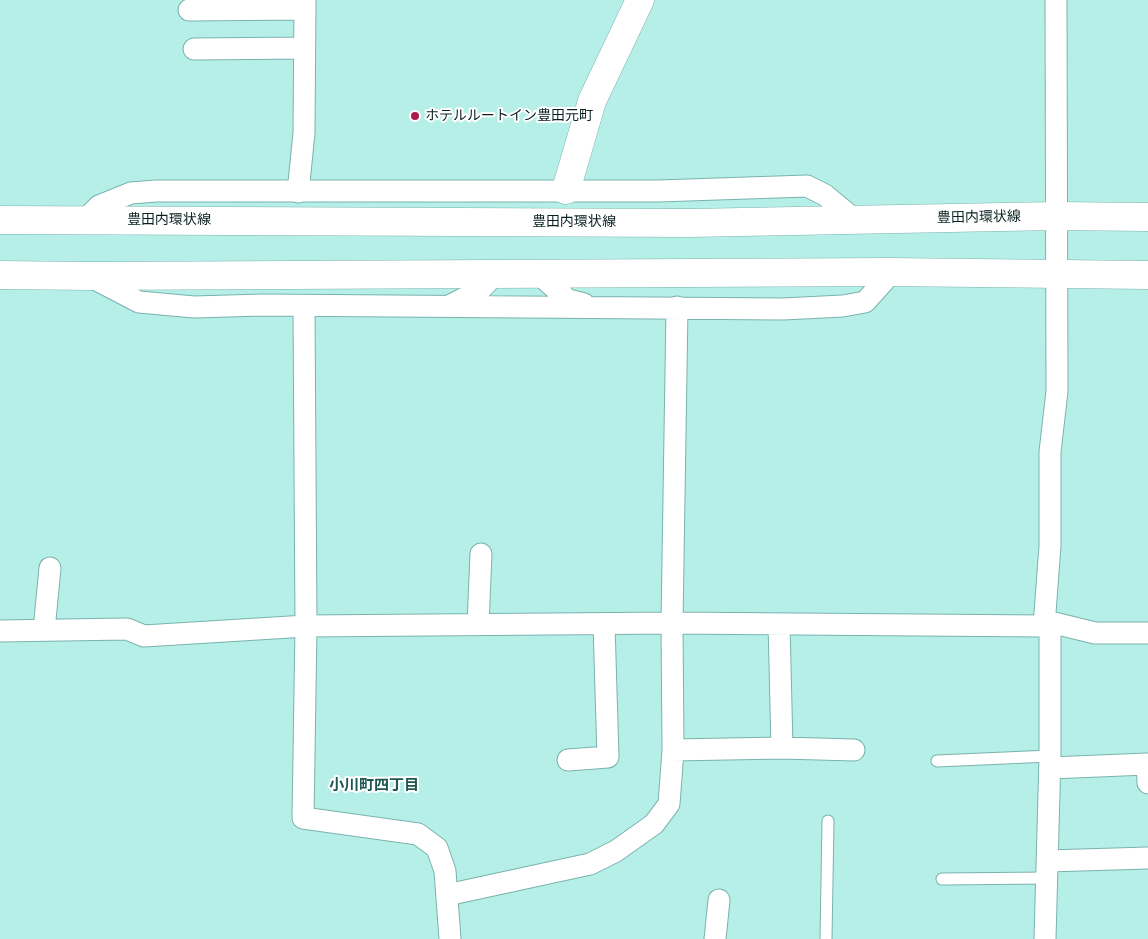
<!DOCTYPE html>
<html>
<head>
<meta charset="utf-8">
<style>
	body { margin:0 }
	canvas { display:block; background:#b5efe8 }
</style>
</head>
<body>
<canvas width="1148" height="939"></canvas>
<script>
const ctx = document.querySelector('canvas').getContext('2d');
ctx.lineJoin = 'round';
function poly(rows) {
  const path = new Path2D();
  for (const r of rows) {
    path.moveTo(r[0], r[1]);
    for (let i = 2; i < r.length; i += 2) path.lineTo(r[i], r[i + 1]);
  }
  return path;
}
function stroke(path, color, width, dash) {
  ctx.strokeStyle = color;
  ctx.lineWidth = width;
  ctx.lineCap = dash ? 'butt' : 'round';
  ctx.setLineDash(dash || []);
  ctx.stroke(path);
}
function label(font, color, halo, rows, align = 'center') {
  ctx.font = font + ' "Asap Condensed","Noto Sans JP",sans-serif';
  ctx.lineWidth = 4;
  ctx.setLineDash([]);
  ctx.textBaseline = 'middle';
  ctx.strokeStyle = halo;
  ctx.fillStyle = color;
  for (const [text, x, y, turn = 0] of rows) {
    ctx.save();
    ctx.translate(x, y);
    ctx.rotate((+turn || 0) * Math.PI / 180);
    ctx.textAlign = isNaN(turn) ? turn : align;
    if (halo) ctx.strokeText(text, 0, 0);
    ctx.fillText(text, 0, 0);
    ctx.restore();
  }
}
const lane = poly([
	[937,761,1050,756],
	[942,879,1047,878],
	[826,939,828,821]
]);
const street = poly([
	[189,10,304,9],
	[194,49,304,48],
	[298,192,304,133,305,0],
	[85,220,99,206,131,193,156,191,658,191,807,186,825,195,854,219],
	[539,274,568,300,584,304],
	[91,277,139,302,194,307,263,305,783,309,843,306,865,302,884,281,889,272],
	[451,305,480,290,495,274],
	[304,307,306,626,303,818,418,834,437,848,445,871,450,939],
	[1050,622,1095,633,1148,633],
	[478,625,481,554],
	[1044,626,1050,546,1050,452,1057,391,1056,0],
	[44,630,50,568],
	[0,631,127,629,144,636,306,626,672,623,1044,626,1050,622],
	[782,748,854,750],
	[673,750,782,748,779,624],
	[568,760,608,757,604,624],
	[1050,768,1147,764,1148,783],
	[1047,861,1148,858],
	[447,895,590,864,616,851,654,824,669,804,673,750,672,623,677,307],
	[715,939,719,900],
	[1045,939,1050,756,1050,622]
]);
const secondary = poly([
	[566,190,592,101,640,0],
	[0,220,690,223,1055,216,1148,217],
	[0,275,91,276,889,272,1148,275]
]);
stroke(lane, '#7ab3ad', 13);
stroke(street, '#7ab3ad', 23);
stroke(secondary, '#7ab3ad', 29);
stroke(lane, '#fff', 11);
stroke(street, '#fff', 21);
stroke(secondary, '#fff', 28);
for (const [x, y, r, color] of [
	[415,116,5,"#ac1a4d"]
]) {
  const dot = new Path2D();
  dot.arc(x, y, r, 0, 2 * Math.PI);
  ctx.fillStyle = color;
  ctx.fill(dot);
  stroke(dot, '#fff', 2);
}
label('14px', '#09211f', '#fff', [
	["ホテルルートイン豊田元町",425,116]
], 'left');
label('14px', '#09211f', '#fff', [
	["豊田内環状線",979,217,-1],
	["豊田内環状線",169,220],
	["豊田内環状線",574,222]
]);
label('bold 15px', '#1e5752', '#fff', [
	["小川町四丁目",374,785]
]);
</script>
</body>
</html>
